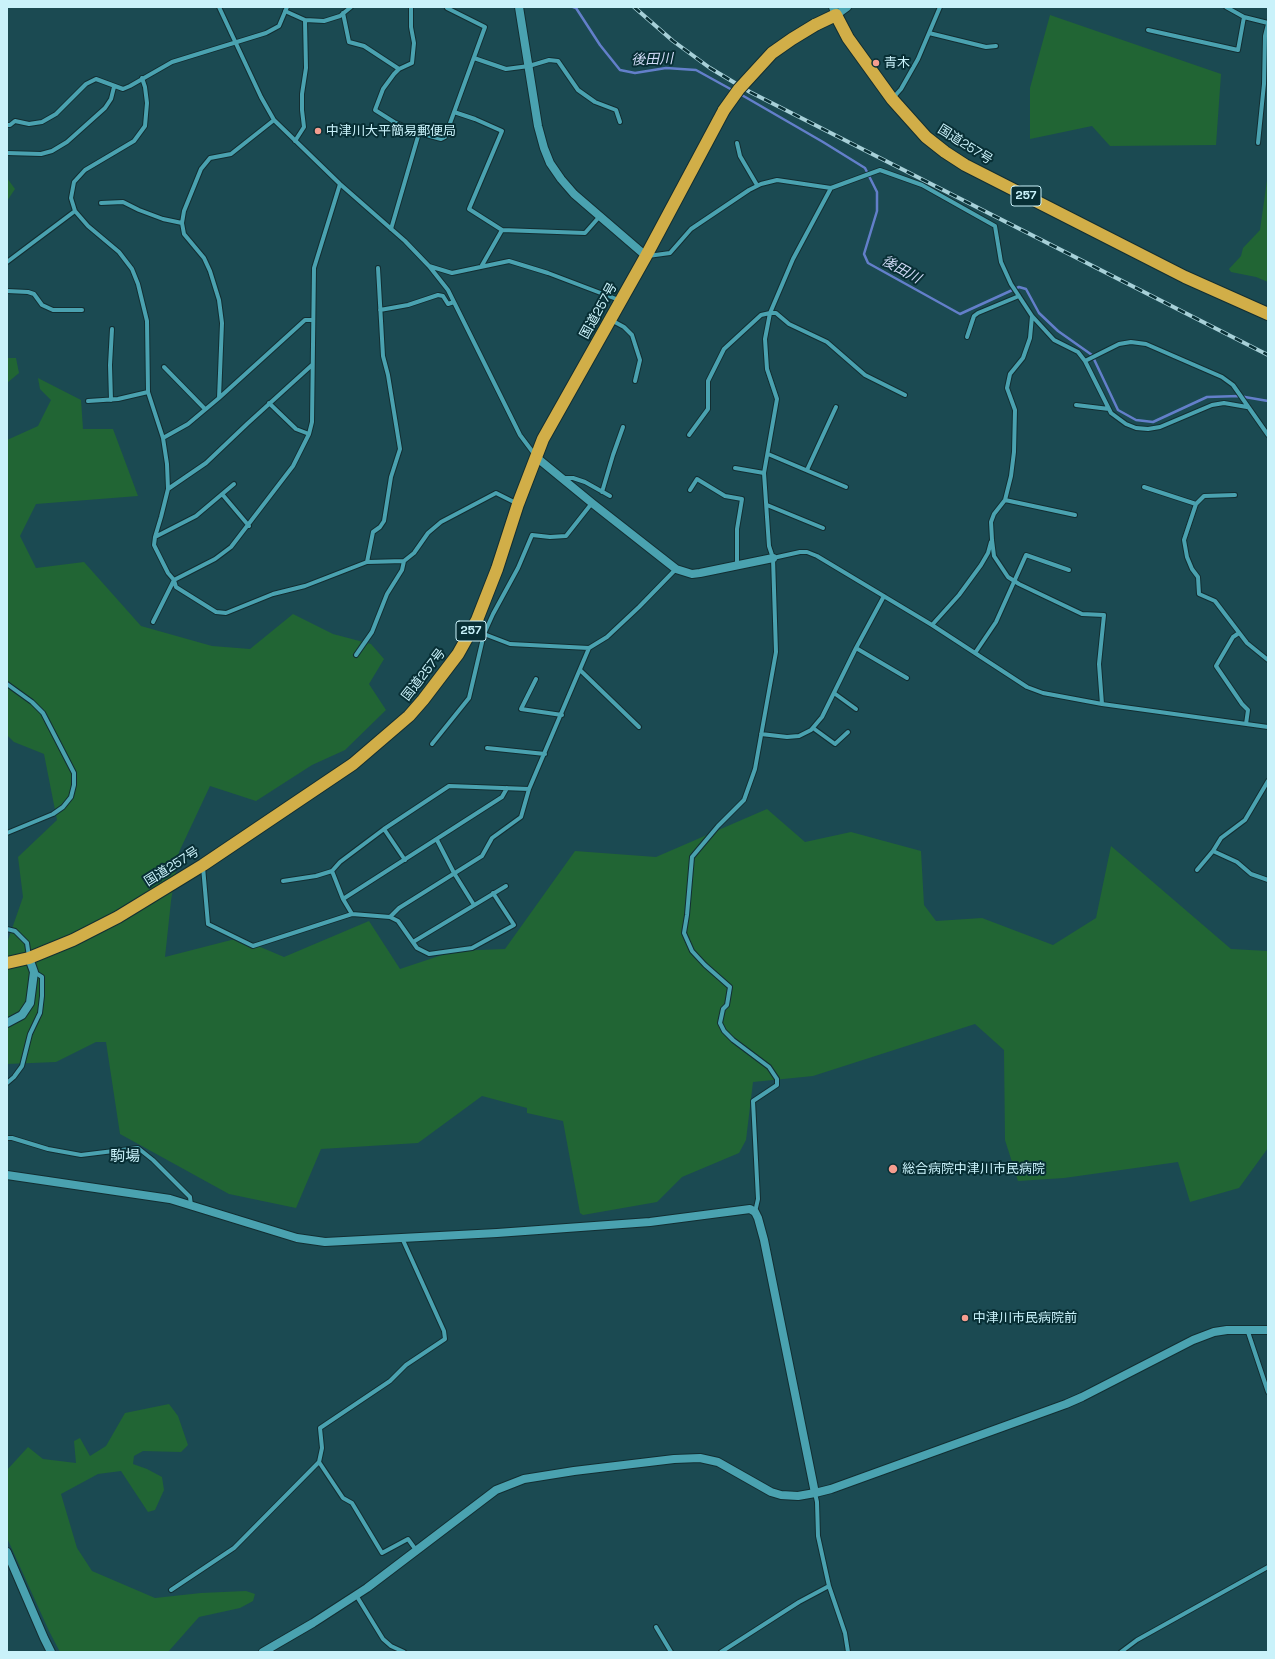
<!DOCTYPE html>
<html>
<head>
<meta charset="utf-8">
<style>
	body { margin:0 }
	#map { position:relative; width:1275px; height:1659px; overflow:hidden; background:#1b4a52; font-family:"Space Grotesk",sans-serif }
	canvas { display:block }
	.frame { position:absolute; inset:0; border:8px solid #caf2fa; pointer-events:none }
</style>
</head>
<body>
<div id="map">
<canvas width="1275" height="1659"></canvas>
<div class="frame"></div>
</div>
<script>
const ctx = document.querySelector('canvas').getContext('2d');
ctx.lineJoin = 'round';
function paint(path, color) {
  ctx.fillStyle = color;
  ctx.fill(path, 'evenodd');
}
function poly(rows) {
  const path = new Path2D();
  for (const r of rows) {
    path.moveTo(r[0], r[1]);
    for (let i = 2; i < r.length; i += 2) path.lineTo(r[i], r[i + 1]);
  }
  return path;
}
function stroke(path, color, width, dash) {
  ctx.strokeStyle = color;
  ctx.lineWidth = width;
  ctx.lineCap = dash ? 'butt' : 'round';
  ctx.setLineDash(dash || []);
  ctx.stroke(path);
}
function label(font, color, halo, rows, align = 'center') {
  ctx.font = font + ' "Space Grotesk","Noto Sans JP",sans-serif';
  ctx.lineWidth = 4;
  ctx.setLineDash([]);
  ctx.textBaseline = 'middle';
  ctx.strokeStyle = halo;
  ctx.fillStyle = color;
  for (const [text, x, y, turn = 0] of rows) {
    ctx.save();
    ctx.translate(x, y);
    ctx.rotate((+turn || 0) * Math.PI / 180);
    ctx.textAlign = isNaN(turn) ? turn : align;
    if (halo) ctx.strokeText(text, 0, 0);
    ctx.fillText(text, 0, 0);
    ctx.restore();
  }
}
paint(poly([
	[1050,15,1221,74,1216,145,1110,146,1092,126,1030,139,1030,88],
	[1268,173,1268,282,1256,277,1231,272,1229,269,1241,256,1243,248,1260,230],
	[7,178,15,189,7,201],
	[7,358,16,358,19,373,7,383],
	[38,378,81,400,83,429,113,429,138,496,36,504,20,536,36,568,84,562,141,626,212,646,250,649,293,614,333,634,371,644,384,659,369,684,386,710,345,750,312,765,256,801,210,786,179,852,171,901,165,957,239,938,284,957,369,921,400,969,454,951,505,949,575,851,656,857,767,809,805,842,851,832,921,851,924,905,936,921,982,918,1053,945,1096,918,1111,846,1231,949,1268,951,1268,1148,1239,1188,1190,1202,1178,1162,1064,1178,1018,1181,1005,1140,1004,1050,975,1024,813,1076,753,1082,746,1140,739,1153,682,1177,657,1202,583,1215,580,1213,563,1121,527,1113,527,1108,482,1096,418,1143,321,1149,296,1208,229,1194,120,1134,106,1042,96,1042,56,1062,7,1064,7,943,23,897,18,857,57,820,44,754,14,742,7,735,7,440,38,426,51,400,40,389],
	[169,1404,178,1416,188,1445,181,1452,143,1451,134,1456,133,1464,147,1469,162,1477,164,1490,155,1510,148,1512,121,1471,98,1474,61,1494,77,1548,92,1571,155,1598,201,1593,246,1591,255,1594,253,1601,240,1608,199,1617,168,1652,60,1652,49,1631,7,1538,7,1470,28,1447,43,1459,76,1463,74,1441,80,1438,90,1456,106,1446,125,1413]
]), '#216534');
stroke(poly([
	[573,7,576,8,600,45,620,70,635,73,666,68,696,70,734,91],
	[740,94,823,142,865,168,877,192,877,211,864,254,868,263,960,314,1019,287,1026,289,1039,313,1058,331,1092,355,1118,410,1136,420,1153,422,1207,397,1239,396,1268,401]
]), '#637fca', 2.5);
const street = poly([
	[219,7,261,97,274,120,340,184,405,241,429,266,448,290,520,435,535,455],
	[411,7,411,27,414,43,412,63,399,69,394,74,383,89,375,110,394,122,419,133],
	[1226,7,1244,17,1268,23],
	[285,11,305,20,324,21,340,16,351,7],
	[343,13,349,42,364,46,399,69],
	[1148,30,1238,50,1244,17],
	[929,33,986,47,996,46],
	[474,58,506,69,529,66,549,60,558,61,578,90,595,102,616,110,620,122],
	[142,78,145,87,147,103,145,126,134,141,85,170,74,182,71,198,75,211,88,226,119,252,132,269,138,284,147,321,148,392,163,438,167,464,168,489,161,517,155,537,154,545,168,573,174,580,176,587,216,612,226,613,273,594,305,586,367,562,404,561,414,553,428,533,441,522,496,493,516,503],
	[893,98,901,89,918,59,940,7],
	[454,112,475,119,502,131,469,209,502,230,481,267],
	[7,125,10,125,15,121,29,124,42,122,56,114,86,84,96,79,123,89,130,86,172,62,266,33,279,26,287,7],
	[295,141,304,127,302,110,302,94,306,68,305,20],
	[737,143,740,156,757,185],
	[1258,143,1264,84,1265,36,1268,24],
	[7,153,41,154,52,151,67,142,105,108,111,99,114,87],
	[101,203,123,202,139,210,163,219,182,223],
	[391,229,419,133,441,139,445,137,485,27,447,8],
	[502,230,585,233,600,216],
	[648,256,670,253,691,229,749,190,761,184,777,180,831,188,880,170,922,185,995,226,1001,262,1011,284,1032,316,1054,340,1078,352,1085,361,1119,344,1131,342,1146,344,1222,377,1233,385,1268,435],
	[7,262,75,211],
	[429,266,452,273,509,261,548,273,619,300],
	[7,291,28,292,34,294,42,305,53,310,82,310],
	[380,310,408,305,438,295,443,296,448,304,454,302],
	[1032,316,1030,338,1023,358,1010,374,1007,388,1015,410,1014,452,1011,476,1005,500,994,514,991,522,992,540,994,556,1008,577,1019,584,1082,614,1104,615,1099,664,1102,704],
	[611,320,624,327,632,335,640,360,635,381],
	[967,337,974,316,978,313,1019,296],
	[1085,361,1111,413,1126,424,1136,428,1148,429,1160,427,1212,405,1224,403,1247,407],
	[164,367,205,409],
	[219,398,222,323,219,300,210,271,204,258,184,234,182,223,184,211,201,169,210,158,231,154,274,120],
	[111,400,110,365,112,329],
	[88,401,118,399,148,392],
	[269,403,296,429,309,434],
	[1076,405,1109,409],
	[689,435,708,409,708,381,724,349,761,315,770,313,776,313,789,324,827,342,865,375,905,395],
	[163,438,188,424,219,398,305,320,313,320],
	[768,454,846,487],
	[735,468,764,473],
	[807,470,836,407],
	[563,478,573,478,585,482,610,496],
	[1144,487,1196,504,1184,540,1187,557,1192,569,1198,577,1199,594,1215,601,1247,643,1268,660],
	[168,489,206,463,247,424,312,365],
	[690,490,697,479,725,496,742,499,737,529,737,566],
	[602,492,613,455,623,427],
	[222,494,249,526],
	[1005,500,1075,515],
	[1196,504,1204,496,1235,495],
	[767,505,823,528],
	[155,537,196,516,234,484],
	[773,558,800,552,807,552,817,556,932,625,1027,687,1043,693,1102,704,1268,727],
	[367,562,373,532,380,527,384,521,391,477,400,449,388,375,383,356,378,268],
	[153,622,174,580,215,559,231,547,293,466,309,434,312,422,314,268,340,184],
	[932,625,959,595,981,565,988,553,991,542],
	[1239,633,1233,637,1216,666,1242,704,1248,710,1246,724],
	[484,634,510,644,589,648,607,637,639,607,676,569],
	[856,648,907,678],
	[975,653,996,622,1026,555,1069,570],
	[356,655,372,632,387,594,402,570,404,561],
	[580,670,639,727],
	[536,679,521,709,562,715],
	[7,684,32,702,43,713,74,773,74,785,71,797,63,807,53,814,7,833],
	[834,693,856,709],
	[813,728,835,744,848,732],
	[761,734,787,737,799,736,811,730,822,717,856,648,884,596],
	[432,744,469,698,484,634,493,614,518,568,532,535,550,537,566,536,592,503],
	[487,748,545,754],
	[384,829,405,860],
	[437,840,454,873,474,905],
	[1213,851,1237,862,1251,874,1268,880],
	[203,867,208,924,253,946,352,914,390,917,398,921,417,948,429,954,472,948,514,925,493,893],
	[1197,870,1213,851,1221,838,1245,820,1268,781],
	[283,881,316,876,332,871],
	[343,899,502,797,507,788],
	[352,914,343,899,332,871,340,862,384,829,449,786,529,789],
	[390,917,399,908,482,856,492,838,521,817,529,789,589,648],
	[7,929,15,931,27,943,29,957],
	[413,942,506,886],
	[7,1083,14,1077,22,1066,30,1034,40,1013,42,996,42,977,34,972],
	[7,1138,12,1138,48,1149,81,1155,138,1148,153,1160,190,1197,191,1206],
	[755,1212,758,1199,753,1101,777,1085,777,1079,769,1067,733,1040,724,1031,720,1023,723,1009,727,1005,730,987,705,965,692,951,684,933,687,915,692,857,718,826,744,800,755,769,776,652,773,558,769,546,764,473,777,399,767,369,765,339,770,313,793,259,831,188],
	[1247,1329,1268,1392],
	[319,1462,343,1498,352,1503,382,1553,408,1539,416,1550],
	[815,1493,817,1502,818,1536,829,1586,845,1633,848,1652],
	[171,1590,234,1548,319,1462,322,1448,320,1428,390,1381,406,1365,445,1339,444,1331,402,1238],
	[356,1595,383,1639,391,1646,404,1652],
	[656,1627,671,1652],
	[721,1652,799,1602,829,1586],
	[1121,1652,1137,1640,1268,1567]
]);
const secondary = poly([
	[519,7,538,126,544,148,550,163,561,179,574,194,646,256],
	[833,7,836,15,847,7],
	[536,457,592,503,676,569,692,574,700,573,773,558],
	[7,1023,22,1015,30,1003,34,972,29,958],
	[7,1175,170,1199,297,1238,325,1242,497,1233,650,1222,750,1209,755,1212,758,1218,764,1240,815,1493],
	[7,1552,44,1638,51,1652],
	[263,1652,313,1623,367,1588,496,1490,524,1479,574,1471,674,1459,700,1458,718,1462,771,1492,781,1495,798,1496,815,1493,831,1489,1066,1404,1082,1397,1193,1340,1214,1332,1227,1330,1268,1330]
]);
const highway = poly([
	[815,25,836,15,848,38,892,99,926,137,945,152,965,165,1185,277,1268,314],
	[7,963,29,958,73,940,118,917,203,865,353,764,409,716,423,700,458,654,477,620,497,569,518,504,543,439,646,256,724,110]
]);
stroke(street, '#122e32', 6);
stroke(secondary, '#122e32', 10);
stroke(highway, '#122e32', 14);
stroke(street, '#4aa2b0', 4);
stroke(secondary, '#4aa2b0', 8);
stroke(highway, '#d1ae48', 12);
const rail = poly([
	[634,7,673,41,710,68,750,92,1268,355]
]);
stroke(rail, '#a7d0d8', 4);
stroke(rail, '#082f35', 2.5, [8]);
const highwayBridge = poly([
	[724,110,739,89,772,53,792,39,815,25]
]);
stroke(highwayBridge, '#122e32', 14, []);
stroke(highwayBridge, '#d1ae48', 12);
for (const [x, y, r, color] of [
	[876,63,4,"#f59d8f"],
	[318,131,4,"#f59d8f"],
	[893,1169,5,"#f59d8f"],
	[965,1318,4,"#f59d8f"]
]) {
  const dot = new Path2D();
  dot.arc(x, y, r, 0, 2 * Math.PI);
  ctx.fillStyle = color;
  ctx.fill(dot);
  stroke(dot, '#082f35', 1.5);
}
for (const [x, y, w] of [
	[1026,196,30],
	[471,631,30]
]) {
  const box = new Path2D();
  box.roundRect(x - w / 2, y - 10, w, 20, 3);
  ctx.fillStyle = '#082f35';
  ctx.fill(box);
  stroke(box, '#caf2fa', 1);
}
label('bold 12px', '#caf2fa', null, [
	["257",1026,196],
	["257",471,631]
]);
label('13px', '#caf2fa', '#082f35', [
	["青木",884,63],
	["中津川大平簡易郵便局",326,131],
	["総合病院中津川市民病院",902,1169],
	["中津川市民病院前",973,1318]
], 'left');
label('13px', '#caf2fa', '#082f35', [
	["国道257号",965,145,32],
	["国道257号",599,311,-61],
	["国道257号",424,675,-52],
	["国道257号",172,867,-32]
]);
label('italic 14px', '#d2dcf8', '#082f35', [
	["後田川",652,60,-2],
	["後田川",901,270,29]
]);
label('15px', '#caf2fa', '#082f35', [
	["駒場",125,1157]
]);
</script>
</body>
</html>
